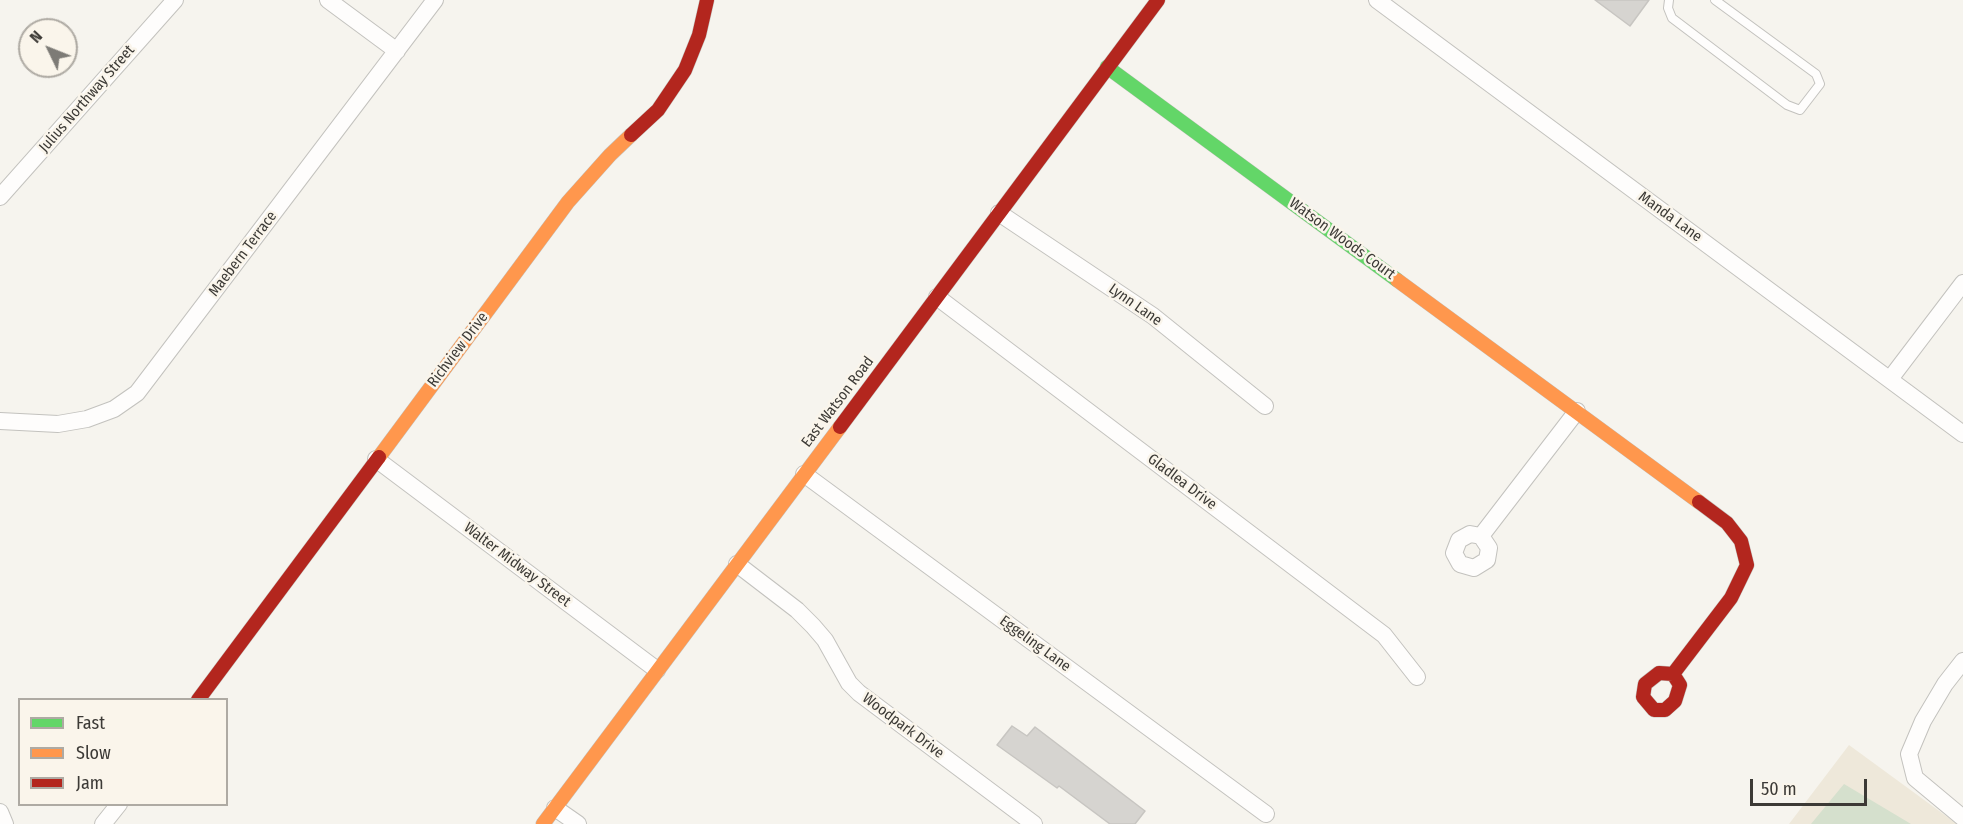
<!DOCTYPE html>
<html>
<head>
<meta charset="utf-8">
<style>
	body { margin:0 }
	#map { position:relative; width:1963px; height:824px; overflow:hidden; background:#f6f4ee; font-family:"Fira Sans Condensed",sans-serif }
	canvas { display:block }
	.legend { position:absolute; left:18px; top:698px; width:210px; height:108px; box-sizing:border-box; background:#faf5eb; border:2px solid #aeaaa3; margin:0; padding:8px 10px; list-style:none; font-size:18px; color:#3c3a36 }
	.legend li { display:flex; align-items:center; gap:12px; height:30px }
	.legend b { width:30px; border:2px solid #aeaaa3 }
	.north { position:absolute; left:18px; top:18px; width:60px; height:60px; box-sizing:border-box; background:#faf5eb; border:2px solid #aeaaa3; border-radius:50%; rotate:313deg; font-size:16px; font-weight:700; line-height:24px; text-align:center; color:#3c3a36 }
	.north::after { content:''; display:block; margin:auto; width:21px; height:27px; background:#7d7b76; clip-path:polygon(50% 0,100% 100%,50% 72%,0 100%) }
	.scale { position:absolute; left:1750px; top:779px; width:117px; height:27px; box-sizing:border-box; border:3px solid #3c3a36; border-top:0; padding-left:8px; font-size:18px; line-height:21px; white-space:nowrap; color:#3c3a36; -webkit-text-stroke:4px #faf5eb; paint-order:stroke }
</style>
</head>
<body>
<div id="map">
<canvas width="1963" height="824"></canvas>
<ul class="legend">
<li><b style="height:8px;background:#63d668"></b>Fast</li>
<li><b style="height:8px;background:#ff974d"></b>Slow</li>
<li><b style="height:8px;background:#b3261e"></b>Jam</li>
</ul>
<div class="north">N</div>
<div class="scale">50 m</div>
</div>
<script>
const ctx = document.querySelector('canvas').getContext('2d');
ctx.lineJoin = 'round';
function paint(path, color) {
  ctx.fillStyle = color;
  ctx.fill(path, 'evenodd');
}
function poly(rows) {
  const path = new Path2D();
  for (const r of rows) {
    path.moveTo(r[0], r[1]);
    for (let i = 2; i < r.length; i += 2) path.lineTo(r[i], r[i + 1]);
  }
  return path;
}
function stroke(path, color, width, dash) {
  ctx.strokeStyle = color;
  ctx.lineWidth = width;
  ctx.lineCap = dash ? 'butt' : 'round';
  ctx.setLineDash(dash || []);
  ctx.stroke(path);
}
function label(font, color, halo, rows, align = 'center') {
  ctx.font = font + ' "Fira Sans Condensed",sans-serif';
  ctx.lineWidth = 5;
  ctx.setLineDash([]);
  ctx.textBaseline = 'middle';
  ctx.strokeStyle = halo;
  ctx.fillStyle = color;
  for (const [text, x, y, turn = 0] of rows) {
    ctx.save();
    ctx.translate(x, y);
    ctx.rotate((+turn || 0) * Math.PI / 180);
    ctx.textAlign = isNaN(turn) ? turn : align;
    if (halo) ctx.strokeText(text, 0, 0);
    ctx.fillText(text, 0, 0);
    ctx.restore();
  }
}
paint(poly([
	[1849,745,1957,824,1789,824]
]), '#eee8da');
paint(poly([
	[1844,784,1911,824,1811,824]
]), '#d5e0cd');
const building = poly([
	[1595,0,1649,0,1630,26,1595,0],
	[1012,726,1027,736,1035,727,1145,811,1135,824,1110,824,1059,786,1057,788,997,745,1012,726]
]);
paint(building, '#d6d4d0');
stroke(building, '#c7c5c1', 1.5);
const lane = poly([
	[1669,0,1668,8,1672,18,1787,105,1800,110,1820,84,1816,74,1715,0]
]);
const street = poly([
	[328,0,397,51],
	[1377,0,1963,434],
	[0,197,175,0],
	[999,213,1153,316,1265,406],
	[937,297,1384,635,1417,677],
	[1890,379,1963,283],
	[0,421,58,424,87,419,114,409,137,393,435,0],
	[376,459,657,670],
	[804,474,1266,814],
	[1481,536,1489,548,1487,560,1474,568,1460,564,1454,553,1459,540,1470,534,1481,536,1577,411],
	[737,564,797,610,813,626,825,640,849,683,859,693,1034,824],
	[1963,661,1945,684,1923,721,1909,754,1915,778,1963,818],
	[555,808,578,824],
	[0,812,5,824],
	[103,824,119,804]
]);
const fast = poly([
	[1107,67,1397,280]
]);
const slow = poly([
	[1397,280,1699,502],
	[379,457,568,202,610,155,631,135],
	[543,824,840,427]
]);
const jam = poly([
	[631,135,658,110,685,70,699,35,707,0],
	[840,427,1158,0],
	[1673,674,1680,685,1675,701,1665,710,1654,710,1643,697,1645,684,1659,673,1673,674,1731,598,1747,565,1741,541,1727,523,1699,502],
	[198,700,379,457]
]);
stroke(lane, '#c3c2be', 10);
stroke(street, '#c3c2be', 18);
stroke(fast, '#c3c2be', 15);
stroke(slow, '#c3c2be', 15);
stroke(jam, '#c3c2be', 15);
stroke(lane, '#fefdfc', 8);
stroke(street, '#fefdfc', 16);
stroke(fast, '#63d668', 14);
stroke(slow, '#ff974d', 14);
stroke(jam, '#b3261e', 14);
label('15px', '#3c3a36', '#faf5eb', [
	["Julius Northway Street",87,99,-49],
	["Manda Lane",1670,217,36],
	["Watson Woods Court",1342,239,36],
	["Maebern Terrace",243,254,-53],
	["Lynn Lane",1135,305,35],
	["Richview Drive",458,350,-53],
	["East Watson Road",838,402,-53],
	["Gladlea Drive",1182,482,37],
	["Walter Midway Street",517,565,37],
	["Eggeling Lane",1035,644,36],
	["Woodpark Drive",903,726,37]
]);
</script>
</body>
</html>
